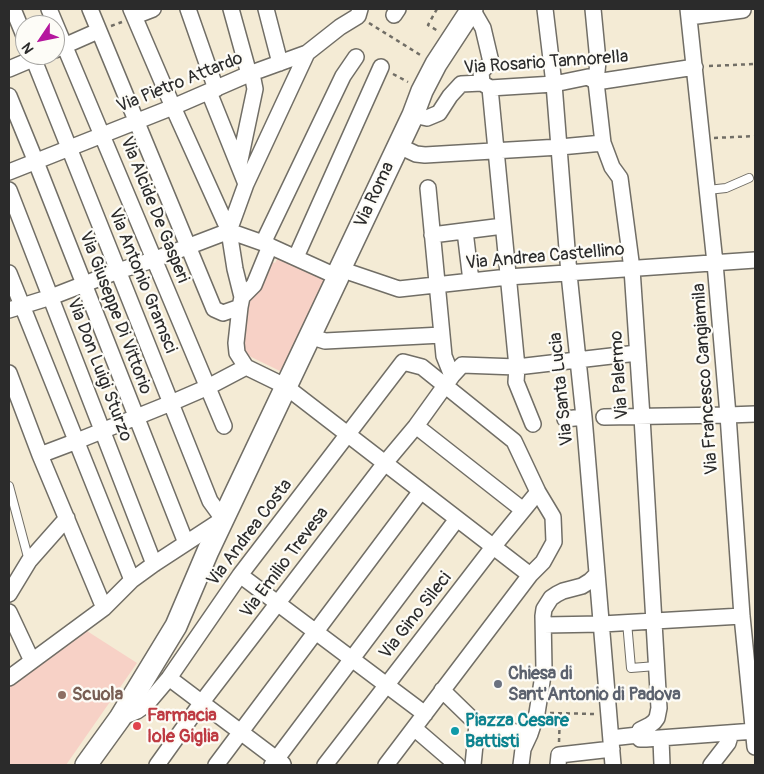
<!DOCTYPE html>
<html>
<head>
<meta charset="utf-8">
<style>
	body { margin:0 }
	#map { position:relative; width:764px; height:774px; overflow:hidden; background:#f4ebd5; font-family:Pangolin,sans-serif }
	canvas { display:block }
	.frame { position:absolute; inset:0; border:10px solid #2b2b2b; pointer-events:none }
	.north { position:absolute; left:15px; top:15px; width:50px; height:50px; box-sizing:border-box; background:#fdfcf7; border:1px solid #a9a8a5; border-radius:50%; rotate:236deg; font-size:14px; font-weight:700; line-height:20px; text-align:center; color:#2b2b2b }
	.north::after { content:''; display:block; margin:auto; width:18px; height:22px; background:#b5179e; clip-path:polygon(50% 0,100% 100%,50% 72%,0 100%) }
</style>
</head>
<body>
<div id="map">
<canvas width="764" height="774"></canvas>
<div class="frame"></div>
<div class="north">N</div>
</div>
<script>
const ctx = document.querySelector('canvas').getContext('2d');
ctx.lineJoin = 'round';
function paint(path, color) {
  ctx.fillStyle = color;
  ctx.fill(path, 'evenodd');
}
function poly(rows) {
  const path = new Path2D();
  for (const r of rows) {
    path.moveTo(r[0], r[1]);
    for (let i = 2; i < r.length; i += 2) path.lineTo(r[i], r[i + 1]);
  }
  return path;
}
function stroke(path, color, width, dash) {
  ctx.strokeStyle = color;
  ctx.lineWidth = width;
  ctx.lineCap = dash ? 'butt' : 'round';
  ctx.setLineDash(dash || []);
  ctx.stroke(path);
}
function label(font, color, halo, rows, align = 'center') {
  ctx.font = font + ' Pangolin,sans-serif';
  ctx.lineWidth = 4.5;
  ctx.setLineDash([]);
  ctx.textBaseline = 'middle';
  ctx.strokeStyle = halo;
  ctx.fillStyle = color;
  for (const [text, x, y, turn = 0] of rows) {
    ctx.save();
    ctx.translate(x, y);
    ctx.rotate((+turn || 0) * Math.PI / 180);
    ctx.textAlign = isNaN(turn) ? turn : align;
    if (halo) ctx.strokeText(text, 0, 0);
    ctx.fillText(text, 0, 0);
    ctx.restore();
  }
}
paint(poly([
	[279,256,327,277,282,372,241,352,247,308,268,262,271,261,275,263],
	[87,631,137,663,66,765,9,765,9,685,82,632]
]), '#f7d1c6');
const lane = poly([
	[708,190,726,188,749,178],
	[9,486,29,561],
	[627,622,631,668,656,666]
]);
const street = poly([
	[13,9,25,38],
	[49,9,224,426],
	[90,9,214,309,223,313,240,307],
	[131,9,173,107,229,231,235,269,242,297],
	[188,9,216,89],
	[231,9,249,74],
	[266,9,280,63],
	[472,9,483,28,491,62,481,72,482,83],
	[545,9,554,84,569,274,584,417,613,765],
	[593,9,598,61,596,82,603,143,612,167,620,178,632,269,642,417,659,708,657,718,654,722,650,725,640,730,638,735],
	[688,9,715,263,728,415,742,616,755,747],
	[394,15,398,9],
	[135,16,153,9],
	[689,17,743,10],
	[55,50,98,31],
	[9,69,42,55],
	[490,88,517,367,516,382,533,424],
	[209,92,246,184],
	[9,96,36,162,186,543],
	[413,115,427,118,439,113,450,96,461,84,482,83,490,88,554,84,588,77,596,82,695,67],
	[399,146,416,154,425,155,560,147,603,143],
	[239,165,255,89,252,74],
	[9,172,173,107,249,74,307,53,340,27,358,16,360,9],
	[428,188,444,356,452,376],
	[9,190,154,564],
	[229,231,246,184,307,53],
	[465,231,471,281],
	[432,235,503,226],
	[263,243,343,76,356,57],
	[296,257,381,67],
	[340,269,399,289,508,277,755,260],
	[9,273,132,580],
	[9,310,51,297,118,271,153,260,229,231,263,243,338,277],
	[309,336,325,341,442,335],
	[246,367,237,353,236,343,240,307,242,297,254,285,270,246],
	[9,373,40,455,104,608],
	[604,417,728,415,755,414],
	[565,419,584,417],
	[416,426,523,510],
	[40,455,77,441,171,403,208,387,246,367,285,386,530,575],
	[240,575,425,714],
	[9,594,29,561,67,518],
	[9,612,32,661],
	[544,625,602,624,742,616],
	[9,678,104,608,132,580,154,564,223,519,210,501,32,55],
	[169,678,283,764],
	[442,690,477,724,473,765],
	[120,718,137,711,147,704,169,678,240,575,403,362,422,367,514,441,538,492,553,517,554,542,543,562,530,575,386,765],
	[477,724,503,730,530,734],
	[414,728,457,765],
	[611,738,638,735,640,739,646,739,755,731],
	[661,739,662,765],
	[157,765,202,702,385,463,416,426,452,376,462,365,517,367,637,353],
	[216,765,421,491],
	[272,765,457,519],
	[325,765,493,547,538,492],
	[521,765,523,749,530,734,537,713,544,669,543,616,544,609,551,598,557,594,563,591,582,586,590,581,597,574],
	[558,765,559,755,612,749],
	[711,765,728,743,731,733]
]);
const secondary = poly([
	[86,765,120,718,176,626,208,551,338,277,340,269,413,115,422,91,436,64,472,9]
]);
stroke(lane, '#716e66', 10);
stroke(street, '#716e66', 18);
stroke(secondary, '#716e66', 24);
stroke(poly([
	[437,9,428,25,438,31],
	[369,23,422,56],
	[111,26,122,22],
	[709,66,755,64],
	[393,74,408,82],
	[714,138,755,136],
	[550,713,595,714],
	[559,742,560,713]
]), '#716e66', 2.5, [4, 4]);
stroke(lane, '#fff', 8);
stroke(street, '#fff', 15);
stroke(secondary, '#fff', 21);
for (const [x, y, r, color] of [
	[498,684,5,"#6b7280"],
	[62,695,5,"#8d6e63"],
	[137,726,5,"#e0444e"],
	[455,731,5,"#0f9aa8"]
]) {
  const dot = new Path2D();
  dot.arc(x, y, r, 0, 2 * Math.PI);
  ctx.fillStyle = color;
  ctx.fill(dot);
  stroke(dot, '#fdfcf7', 2);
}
label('18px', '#2b2b2b', '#fdfcf7', [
	["Via Rosario Tannorella",546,63,-4],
	["Via Pietro Attardo",180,83,-22],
	["Via Roma",375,195,-65],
	["Via Alcide De Gasperi",154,210,68],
	["Via Andrea Castellino",545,257,-5],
	["Via Antonio Gramsci",142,281,68],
	["Via Giuseppe Di Vittorio",115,313,69],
	["Via Don Luigi Sturzo",99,370,69],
	["Via Palermo",620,375,-94],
	["Via Francesco Cangiamila",706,379,-94],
	["Via Santa Lucia",562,389,-96],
	["Via Andrea Costa",250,533,-53],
	["Via Emilio Trevesa",285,563,-53],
	["Via Gino Sileci",416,616,-52]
]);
label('bold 18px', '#5b616d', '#fdfcf7', [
	["Chiesa di",508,674],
	["Sant'Antonio di Padova",508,695]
], 'left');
label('bold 18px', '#785e54', '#fdfcf7', [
	["Scuola",72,695]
], 'left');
label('bold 18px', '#be3a42', '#fdfcf7', [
	["Farmacia",147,716],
	["Iole Giglia",147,737]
], 'left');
label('bold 18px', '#0d838f', '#fdfcf7', [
	["Piazza Cesare",465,721],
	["Battisti",465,742]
], 'left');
</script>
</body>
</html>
